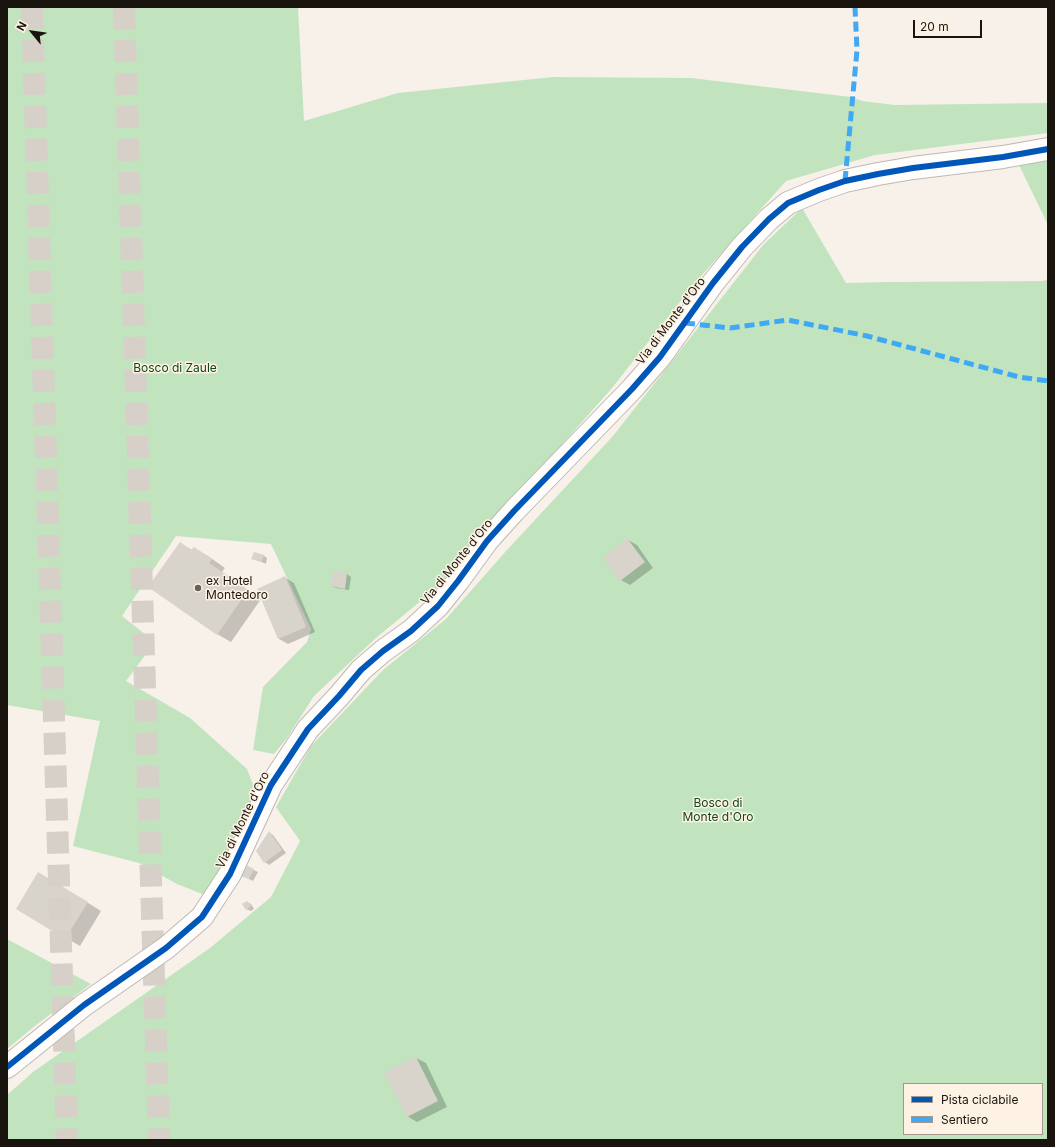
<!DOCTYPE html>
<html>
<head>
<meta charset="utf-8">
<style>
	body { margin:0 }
	#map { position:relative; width:1055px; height:1147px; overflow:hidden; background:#f7f1e9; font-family:Inter,sans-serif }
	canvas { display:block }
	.frame { position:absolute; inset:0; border:8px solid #19140e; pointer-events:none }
	.legend { position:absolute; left:903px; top:1083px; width:140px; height:52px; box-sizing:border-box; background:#fdf2e3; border:1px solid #a2998e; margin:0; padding:5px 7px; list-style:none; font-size:12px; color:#19140e }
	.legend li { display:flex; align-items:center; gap:8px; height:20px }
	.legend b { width:20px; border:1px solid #a2998e }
	.north { position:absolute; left:12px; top:12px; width:40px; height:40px; -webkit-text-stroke:3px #fdf2e3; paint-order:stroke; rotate:299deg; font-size:11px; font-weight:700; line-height:16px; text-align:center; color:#19140e }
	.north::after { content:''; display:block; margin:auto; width:14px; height:18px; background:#19140e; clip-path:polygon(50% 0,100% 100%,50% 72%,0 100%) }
	.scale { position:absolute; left:913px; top:20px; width:69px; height:18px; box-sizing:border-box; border:2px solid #19140e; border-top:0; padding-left:5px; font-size:12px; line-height:14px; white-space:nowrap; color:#19140e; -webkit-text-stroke:3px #fdf2e3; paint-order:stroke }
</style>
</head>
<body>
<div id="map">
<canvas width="1055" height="1147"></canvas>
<div class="frame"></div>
<ul class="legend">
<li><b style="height:5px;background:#0057b8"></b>Pista ciclabile</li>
<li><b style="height:5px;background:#3fa9f5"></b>Sentiero</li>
</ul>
<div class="north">N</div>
<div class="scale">20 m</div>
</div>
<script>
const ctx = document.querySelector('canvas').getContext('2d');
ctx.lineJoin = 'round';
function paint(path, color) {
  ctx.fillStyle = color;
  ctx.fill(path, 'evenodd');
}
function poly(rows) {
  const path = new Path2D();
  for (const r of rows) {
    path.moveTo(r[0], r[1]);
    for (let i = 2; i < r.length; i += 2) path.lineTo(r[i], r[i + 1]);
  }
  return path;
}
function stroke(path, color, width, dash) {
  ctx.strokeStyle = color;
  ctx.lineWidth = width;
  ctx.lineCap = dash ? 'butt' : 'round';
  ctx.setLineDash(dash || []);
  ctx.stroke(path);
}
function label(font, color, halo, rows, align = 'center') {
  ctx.font = font + ' Inter,sans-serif';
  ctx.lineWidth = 3;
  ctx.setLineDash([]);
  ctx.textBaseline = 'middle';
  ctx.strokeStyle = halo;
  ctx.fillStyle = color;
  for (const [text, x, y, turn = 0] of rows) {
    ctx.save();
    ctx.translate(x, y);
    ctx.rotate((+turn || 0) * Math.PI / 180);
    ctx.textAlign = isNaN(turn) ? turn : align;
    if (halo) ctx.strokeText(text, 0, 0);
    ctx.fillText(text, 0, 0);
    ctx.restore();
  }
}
paint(poly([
	[7,7,298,7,304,121,398,93,553,77,691,78,851,97,862,101,895,105,1048,103,1048,133,875,155,786,181,694,284,612,388,511,502,444,582,377,637,314,696,287,738,274,754,253,750,263,687,307,642,311,629,271,544,176,536,122,616,155,642,126,681,190,718,247,769,255,790,226,859,205,895,177,884,139,863,73,846,100,721,7,705],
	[1048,160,1048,225,1019,165],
	[802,208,846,283,888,282,1043,281,1048,279,1048,1140,7,1140,7,1095,33,1072,210,948,271,897,300,841,276,807,311,746,383,670,446,619,507,550,613,436,764,244],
	[904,1084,1042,1084,1042,1134,904,1134],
	[7,939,91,984,36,1025,7,1049]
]), '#c1e4bf');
paint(poly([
	[628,540,637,545,653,568,630,585,621,580],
	[180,543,192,550,194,548,208,556,225,568,222,572,261,599,231,642,217,634],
	[263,555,267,558,266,564,253,558],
	[333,572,347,574,351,577,349,590,336,588,331,586],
	[284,577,294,583,315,632,288,644,279,639],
	[269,832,273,835,286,853,269,865,265,862],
	[247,867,258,872,253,881,247,878],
	[53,881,101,911,80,946,17,909],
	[247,902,251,904,254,909,251,911,246,909],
	[416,1058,426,1063,447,1107,417,1122,407,1116]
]), '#0003');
paint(poly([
	[627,538,645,562,620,581,603,558],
	[180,542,191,550,194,547,212,559,209,563,248,590,217,635,148,587],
	[254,552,264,555,261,562,251,559],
	[333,571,347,573,345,589,330,586],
	[285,576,306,627,278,639,257,589],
	[269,831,282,850,264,863,256,851],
	[246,865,254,869,249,879,241,876],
	[38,872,88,902,65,939,16,909],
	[247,901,251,906,246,910,242,904],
	[416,1057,438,1101,407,1117,384,1072]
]), '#d8d3cb');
stroke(poly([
	[32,7,67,1140],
	[124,7,159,1140]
]), '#d6d0c8', 22, [22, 11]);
const minor = poly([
	[7,1067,84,1005,166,948,202,917,230,874,271,785,308,729,339,696,361,670,383,651,411,631,438,606,458,581,487,541,514,511,603,419,632,389,660,357,713,283,742,247,769,219,788,203,819,190,845,181,878,174,913,168,1003,157,1048,149]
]);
stroke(minor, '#beb9b3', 24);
stroke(minor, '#fefdfc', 22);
stroke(poly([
	[845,181,857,50,855,7],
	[685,323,730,328,788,320,867,336,1019,377,1048,381]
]), '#3fa9f5', 5, [10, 5]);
stroke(poly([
	[7,1067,84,1005,166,948,202,917,230,874,271,785,308,729,339,696,361,670,383,651,411,631,438,606,458,581,487,541,514,511,603,419,632,389,660,357,713,283,742,247,769,219,788,203,819,190,845,181,878,174,913,168,1003,157,1048,149]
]), '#0057b8', 6);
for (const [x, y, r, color] of [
	[198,588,4,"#67615b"]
]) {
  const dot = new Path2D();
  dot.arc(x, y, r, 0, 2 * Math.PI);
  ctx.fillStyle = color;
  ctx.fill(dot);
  stroke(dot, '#fdf2e3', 1.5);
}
label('12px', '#19140e', '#fdf2e3', [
	["Via di Monte d'Oro",671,321,-53],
	["Via di Monte d'Oro",457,562,-51],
	["Via di Monte d'Oro",243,820,-64]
]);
label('12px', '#0d471b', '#fdf2e3', [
	["Bosco di Zaule",175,368],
	["Bosco di",718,803],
	["Monte d'Oro",718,817]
]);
label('12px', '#19140e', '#fdf2e3', [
	["ex Hotel",206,581],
	["Montedoro",206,595]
], 'left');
</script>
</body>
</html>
